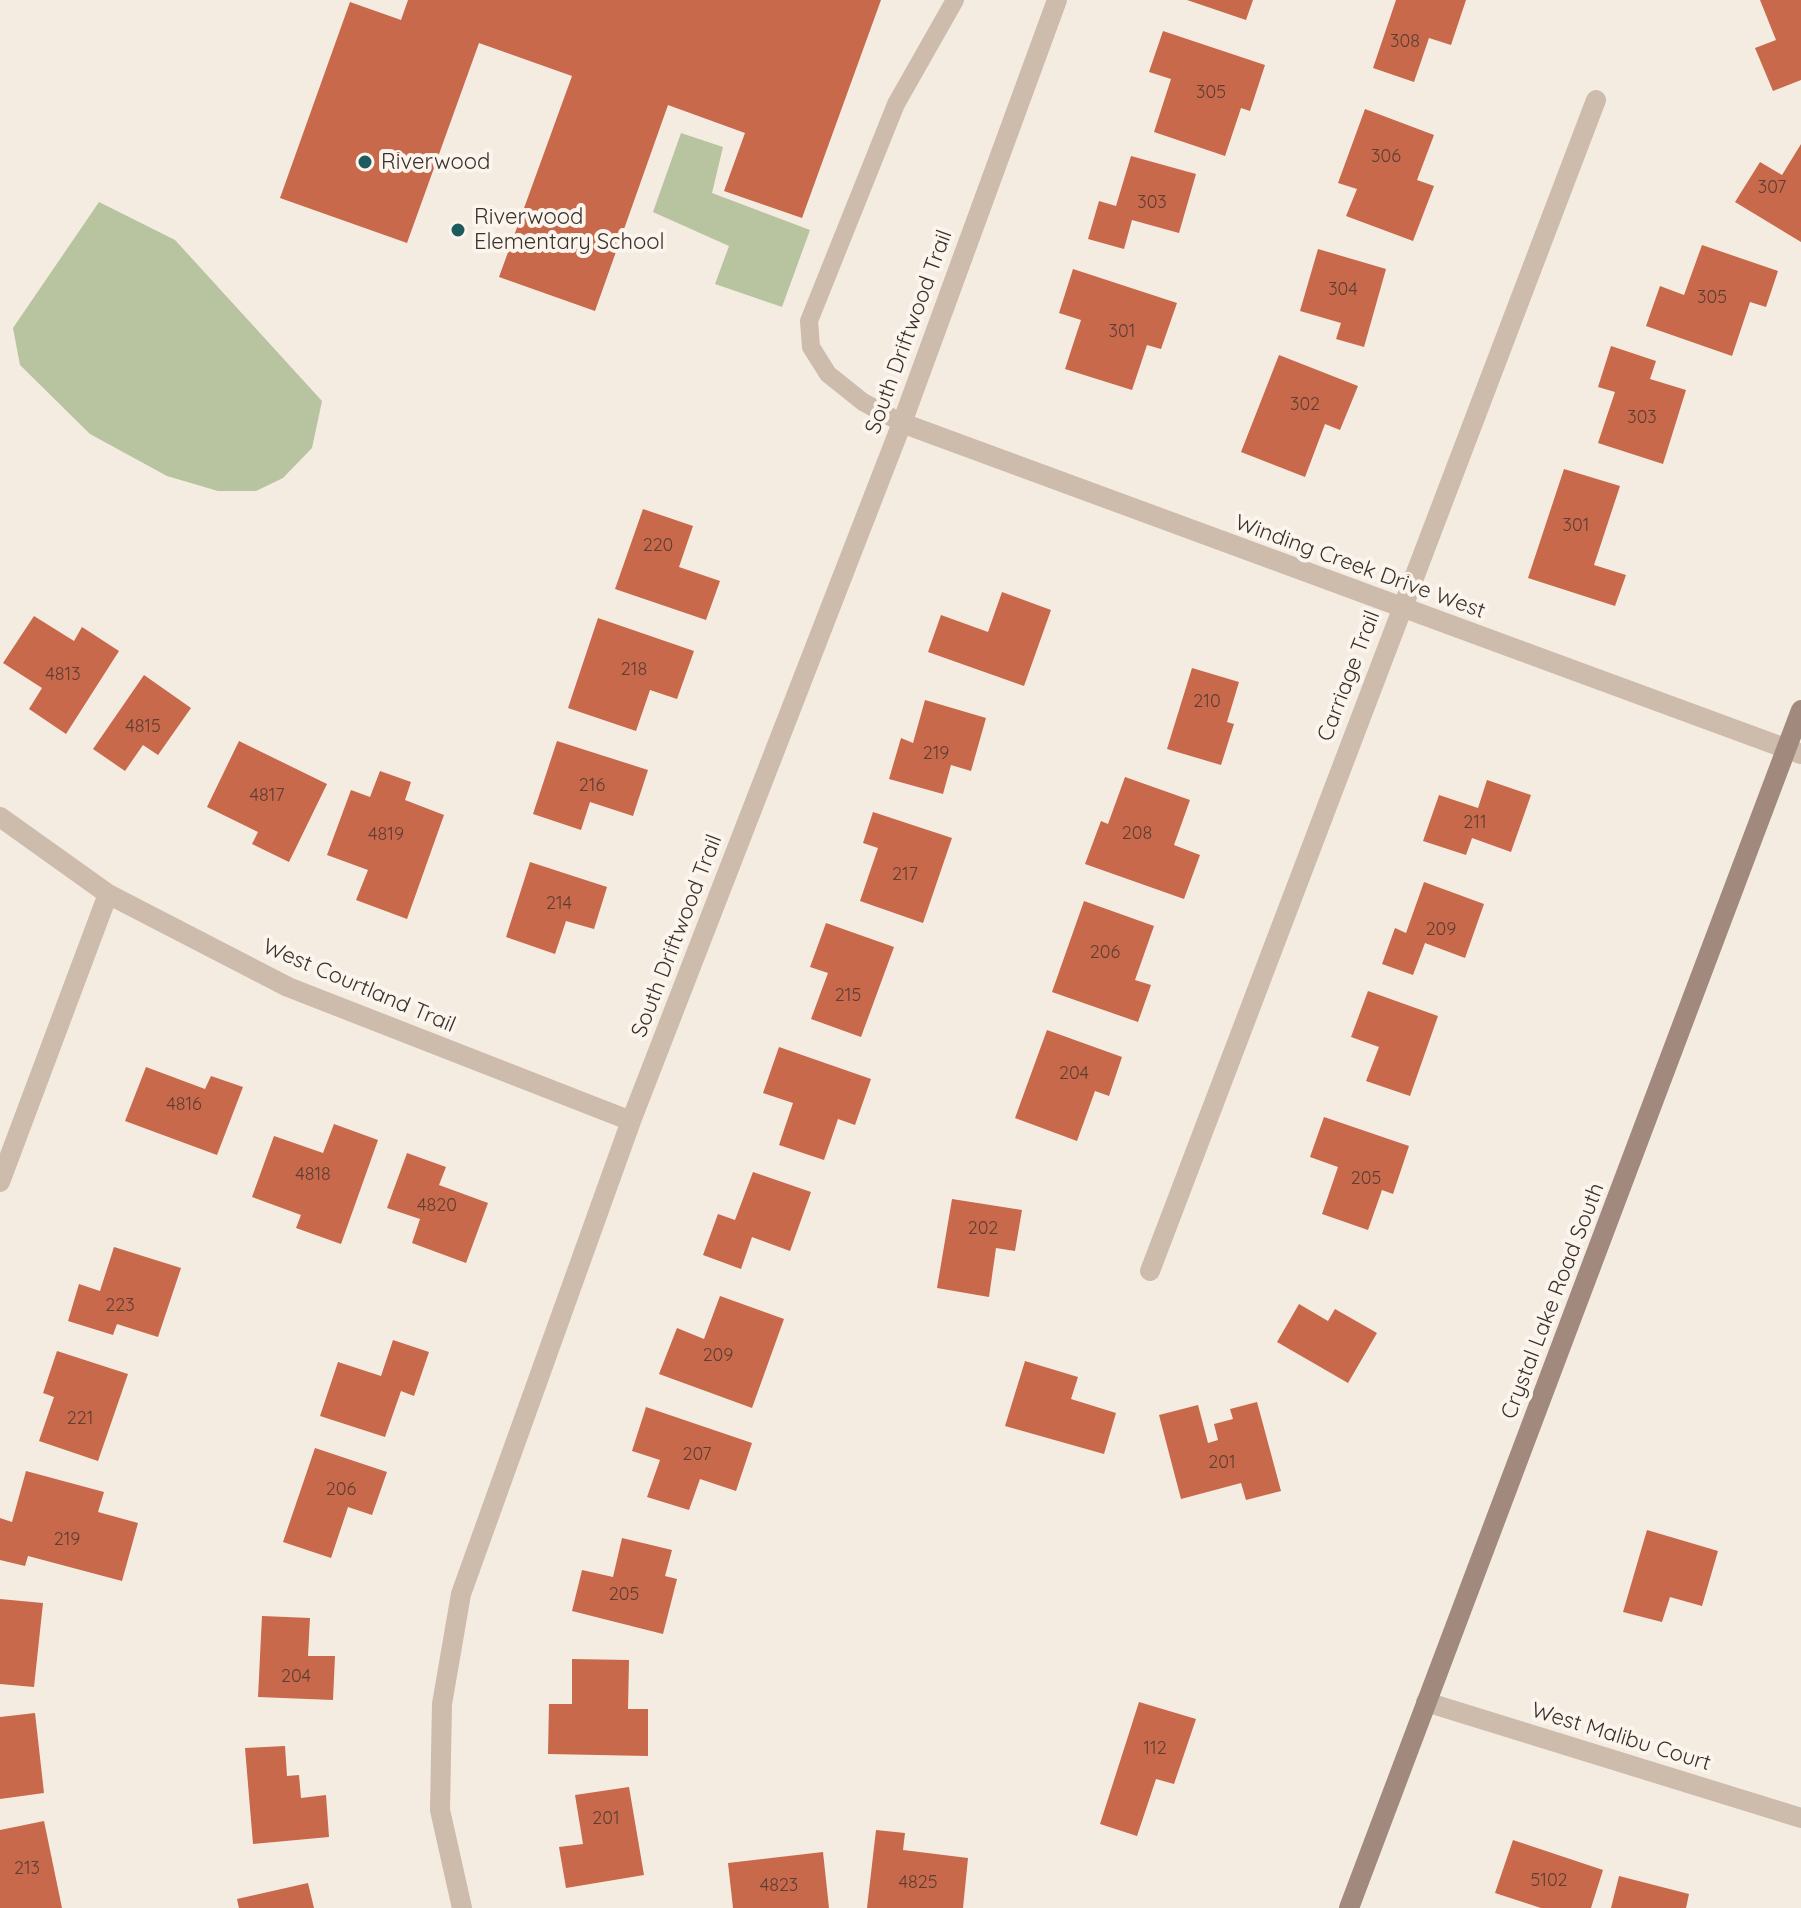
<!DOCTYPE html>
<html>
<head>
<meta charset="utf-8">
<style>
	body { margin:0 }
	canvas { display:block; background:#f4ebe1 }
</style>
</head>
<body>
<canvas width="1801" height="1908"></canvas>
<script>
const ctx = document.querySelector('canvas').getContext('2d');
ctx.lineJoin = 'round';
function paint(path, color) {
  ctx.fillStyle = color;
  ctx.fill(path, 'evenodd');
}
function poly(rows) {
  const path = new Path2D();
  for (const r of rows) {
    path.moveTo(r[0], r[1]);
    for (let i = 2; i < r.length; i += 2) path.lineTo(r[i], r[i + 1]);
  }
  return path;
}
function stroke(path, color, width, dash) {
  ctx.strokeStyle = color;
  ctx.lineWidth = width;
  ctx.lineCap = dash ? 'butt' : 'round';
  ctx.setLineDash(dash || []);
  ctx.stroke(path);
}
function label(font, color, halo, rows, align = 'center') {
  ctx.font = font + ' Quicksand,sans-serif';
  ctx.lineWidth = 8;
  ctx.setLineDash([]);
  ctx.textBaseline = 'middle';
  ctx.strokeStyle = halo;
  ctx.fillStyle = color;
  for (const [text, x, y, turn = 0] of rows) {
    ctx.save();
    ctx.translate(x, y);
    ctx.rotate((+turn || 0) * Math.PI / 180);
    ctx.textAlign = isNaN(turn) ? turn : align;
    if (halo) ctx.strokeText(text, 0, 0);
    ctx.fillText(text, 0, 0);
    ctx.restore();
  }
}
paint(poly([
	[681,133,723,147,712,193,810,230,782,307,715,284,729,246,653,212],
	[99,202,175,240,322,401,312,448,283,478,256,491,218,491,167,476,90,434,20,365,13,328]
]), '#b8c4a0');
paint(poly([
	[408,0,881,0,802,218,724,191,745,133,668,105,595,311,499,277,572,76,479,43,407,243,280,198,350,2,401,20],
	[1187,0,1253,0,1246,20],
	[1396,0,1466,0,1451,45,1429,38,1414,82,1373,68],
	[1760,0,1801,0,1801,80,1773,91,1755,48,1776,40],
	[1163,31,1265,65,1250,111,1241,108,1225,156,1154,132,1171,79,1149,72],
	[1365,109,1434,135,1417,180,1434,186,1413,241,1346,216,1357,189,1338,183],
	[1801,144,1801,242,1735,202,1760,162,1782,175],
	[1131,156,1196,174,1179,233,1132,220,1124,249,1088,239,1099,201,1116,206],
	[1702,245,1778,271,1766,307,1750,302,1732,356,1646,326,1660,286,1684,295],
	[1318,249,1386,269,1364,347,1336,339,1341,323,1300,311],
	[1073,269,1177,303,1161,349,1147,345,1132,390,1065,369,1081,320,1059,313],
	[1611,346,1656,361,1650,379,1686,390,1663,464,1598,443,1615,392,1598,387],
	[1279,355,1358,386,1340,430,1325,424,1305,477,1241,452],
	[1564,469,1620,486,1594,565,1626,575,1615,606,1528,578],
	[643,509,693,526,679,567,720,581,706,620,615,589],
	[1002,592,1051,610,1024,686,928,652,941,615,988,632],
	[34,616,74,641,82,627,119,651,66,734,29,709,42,688,3,663],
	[598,618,694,651,677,699,650,690,636,731,568,708],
	[1192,668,1239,682,1227,722,1234,724,1221,765,1167,749],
	[144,675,191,708,158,755,143,745,125,771,93,749],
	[925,700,986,718,971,771,951,765,943,794,889,779,901,738,913,743],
	[239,741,327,784,289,862,252,844,258,832,207,807],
	[557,741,648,770,633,816,590,802,581,830,533,814],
	[380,771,411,782,405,800,444,815,407,919,356,900,368,870,327,855,351,790,370,797],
	[1125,777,1190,800,1174,845,1200,855,1184,899,1085,864,1101,821,1108,824],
	[1487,780,1531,795,1511,852,1472,838,1466,855,1423,841,1439,795,1478,808],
	[873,812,952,838,923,923,860,901,878,848,863,843],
	[530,862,607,887,594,929,566,921,555,954,506,937],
	[1424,882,1484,904,1465,958,1425,943,1413,975,1382,964,1395,928,1406,933],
	[1084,901,1154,926,1135,980,1151,985,1138,1022,1052,992],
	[826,923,894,947,861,1037,811,1019,828,973,810,967],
	[1368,991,1438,1016,1410,1096,1366,1081,1379,1047,1351,1037],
	[1047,1030,1122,1057,1109,1096,1095,1091,1077,1141,1015,1118],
	[779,1047,871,1079,855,1125,838,1119,824,1160,779,1145,793,1103,763,1093],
	[146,1067,205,1089,211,1076,243,1087,217,1155,125,1121],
	[1324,1117,1409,1146,1393,1194,1382,1190,1368,1230,1322,1214,1338,1167,1310,1157],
	[334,1124,378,1140,341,1244,296,1228,301,1215,252,1197,274,1136,323,1153],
	[407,1153,446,1167,439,1185,488,1203,466,1263,412,1243,420,1219,387,1208],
	[753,1172,811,1192,790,1251,752,1237,741,1269,703,1255,718,1214,735,1220],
	[952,1199,1022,1210,1015,1251,996,1248,989,1297,937,1288],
	[114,1247,181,1268,158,1337,117,1324,113,1335,68,1321,79,1284,100,1291],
	[720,1296,784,1319,752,1408,659,1374,677,1328,704,1339],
	[1299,1304,1328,1321,1335,1309,1377,1333,1348,1383,1277,1342],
	[393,1340,429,1352,414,1396,401,1391,385,1437,320,1416,338,1362,381,1376],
	[57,1351,128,1374,98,1461,39,1441,54,1397,43,1393],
	[1025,1361,1078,1377,1071,1399,1116,1413,1104,1454,1005,1426],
	[1257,1402,1281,1491,1246,1500,1241,1483,1181,1499,1159,1415,1198,1405,1208,1443,1218,1440,1214,1424,1233,1419,1230,1409],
	[646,1407,752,1443,736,1491,700,1479,689,1510,647,1497,660,1460,632,1451],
	[315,1448,387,1472,372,1515,348,1507,331,1558,283,1542],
	[26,1471,104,1492,98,1512,138,1523,122,1581,28,1556,25,1566,0,1560,0,1518,12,1522],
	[1647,1530,1718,1551,1702,1606,1670,1597,1662,1622,1623,1612],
	[622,1538,672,1550,665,1576,677,1579,663,1634,572,1611,582,1570,613,1577],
	[0,1599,43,1603,34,1687,0,1684],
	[262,1616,310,1618,308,1656,335,1656,333,1700,258,1697],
	[572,1659,629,1660,628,1709,648,1709,648,1756,548,1754,549,1704,572,1704],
	[1139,1702,1196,1719,1174,1784,1156,1779,1137,1836,1100,1824],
	[35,1713,44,1793,0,1799,0,1717],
	[285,1746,287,1776,299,1775,301,1798,326,1795,329,1837,253,1844,245,1748],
	[629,1787,644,1875,566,1888,559,1847,583,1844,575,1795],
	[44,1821,62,1908,0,1908,0,1830],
	[876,1830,905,1833,903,1850,968,1858,963,1908,867,1908],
	[1513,1840,1603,1870,1591,1908,1541,1908,1495,1893],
	[823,1852,829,1908,733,1908,728,1863],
	[1619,1876,1689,1894,1686,1908,1611,1908],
	[308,1883,314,1908,239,1908,237,1899]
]), '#c8694b');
stroke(poly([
	[902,423,863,402,828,374,811,347,809,321,896,104,955,0]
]), '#cdbbac', 18);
stroke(poly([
	[902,423,1801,754],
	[0,817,108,894,288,987,631,1121],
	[0,1182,108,894],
	[1150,1271,1596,100],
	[1426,1702,1801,1818],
	[462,1908,440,1810,442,1704,461,1594,631,1121,902,423,1057,0]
]), '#cdbbac', 20);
stroke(poly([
	[1349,1908,1801,710]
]), '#a18a7d', 20);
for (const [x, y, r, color] of [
	[365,162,8,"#1f5a5e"],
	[458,230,8,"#1f5a5e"]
]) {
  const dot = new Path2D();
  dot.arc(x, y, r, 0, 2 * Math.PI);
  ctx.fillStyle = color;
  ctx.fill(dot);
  stroke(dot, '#fbf5ee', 3);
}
label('18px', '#5e3e33', null, [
	["308",1405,42],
	["305",1211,93],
	["306",1386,157],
	["307",1772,188],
	["303",1152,203],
	["304",1343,290],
	["305",1712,298],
	["301",1122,332],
	["302",1305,405],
	["303",1642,418],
	["301",1576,526],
	["220",658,546],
	["218",634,670],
	["4813",63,675],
	["210",1207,702],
	["4815",143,727],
	["219",936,754],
	["216",592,786],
	["4817",267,796],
	["211",1475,823],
	["208",1137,834],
	["4819",386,835],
	["217",905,875],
	["214",559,904],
	["209",1441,930],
	["206",1105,953],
	["215",848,996],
	["204",1074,1074],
	["4816",184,1105],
	["4818",313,1175],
	["205",1366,1179],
	["4820",437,1206],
	["202",983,1229],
	["223",120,1306],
	["209",718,1356],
	["221",80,1419],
	["207",697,1455],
	["201",1222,1463],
	["206",341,1490],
	["219",67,1540],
	["205",624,1595],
	["204",296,1677],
	["112",1155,1749],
	["201",606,1819],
	["213",27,1869],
	["5102",1549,1881],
	["4825",918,1883],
	["4823",779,1886]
]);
label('22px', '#3b302b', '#fbf5ee', [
	["Riverwood",381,162],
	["Riverwood",474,217],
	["Elementary School",474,242]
], 'left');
label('22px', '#3b302b', '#fbf5ee', [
	["South Driftwood Trail",909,332,-70],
	["Winding Creek Drive West",1360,567,20],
	["Carriage Trail",1349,676,-69],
	["South Driftwood Trail",677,936,-69],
	["West Courtland Trail",359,986,23],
	["Crystal Lake Road South",1553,1301,-69],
	["West Malibu Court",1621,1737,17]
]);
</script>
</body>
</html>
